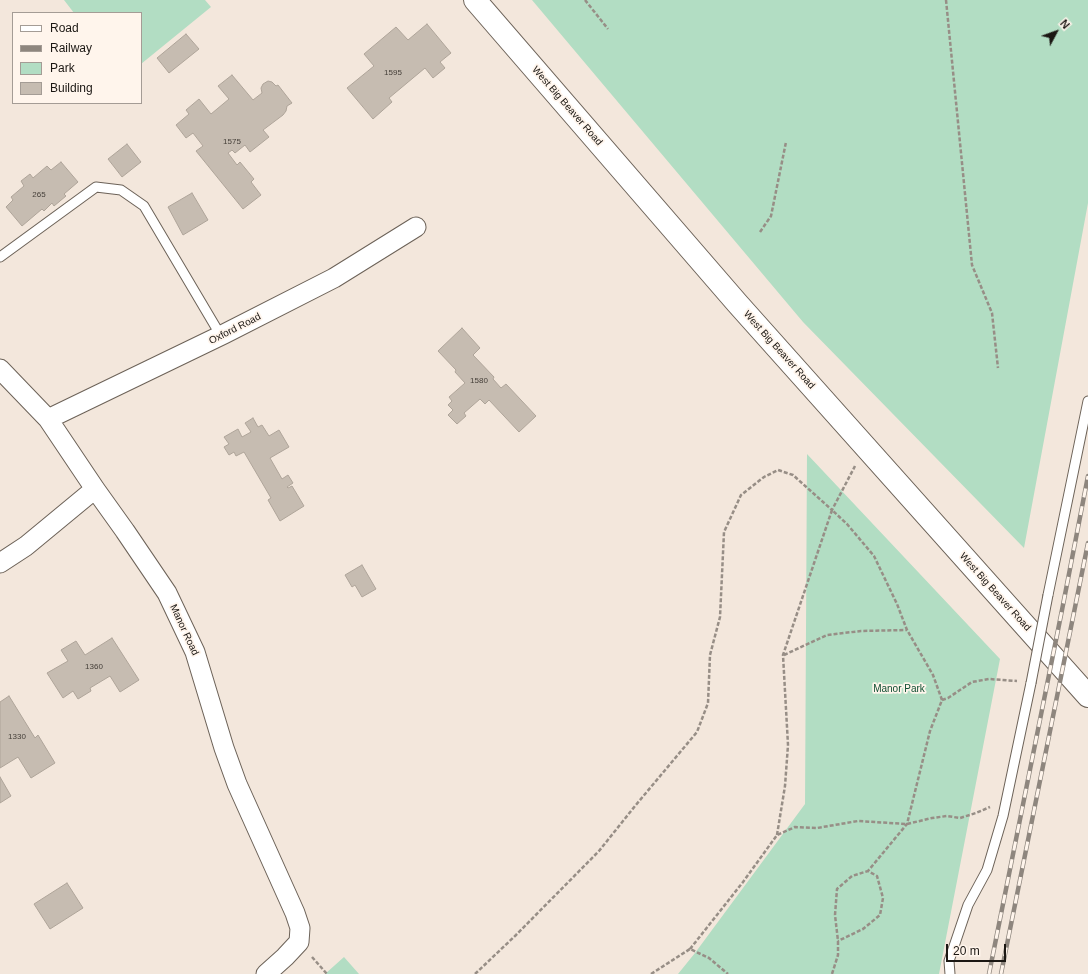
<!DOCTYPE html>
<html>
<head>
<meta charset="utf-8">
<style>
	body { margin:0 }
	#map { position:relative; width:1088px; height:974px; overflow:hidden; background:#f3e7dc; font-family:Helvetica,sans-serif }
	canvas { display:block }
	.legend { position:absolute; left:12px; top:12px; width:130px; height:92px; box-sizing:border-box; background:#fff5ec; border:1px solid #a49c95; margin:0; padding:5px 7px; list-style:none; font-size:12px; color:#1b1713 }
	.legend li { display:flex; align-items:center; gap:8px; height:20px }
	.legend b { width:20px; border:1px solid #a49c95 }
	.north { position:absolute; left:1036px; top:12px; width:40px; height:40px; -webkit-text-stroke:3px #fff5ec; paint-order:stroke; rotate:49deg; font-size:11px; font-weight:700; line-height:16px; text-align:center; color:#1b1713 }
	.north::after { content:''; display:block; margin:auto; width:14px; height:18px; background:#1b1713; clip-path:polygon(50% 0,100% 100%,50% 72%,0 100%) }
	.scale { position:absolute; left:946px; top:944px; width:60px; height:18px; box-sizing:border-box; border:2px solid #1b1713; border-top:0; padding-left:5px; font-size:12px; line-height:14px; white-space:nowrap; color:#1b1713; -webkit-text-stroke:3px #fff5ec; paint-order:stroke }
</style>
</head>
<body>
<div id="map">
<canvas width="1088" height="974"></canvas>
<ul class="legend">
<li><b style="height:5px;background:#fff"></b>Road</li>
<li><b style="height:5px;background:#8e867e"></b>Railway</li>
<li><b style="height:11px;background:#b2ddc3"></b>Park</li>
<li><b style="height:11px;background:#c6bcb1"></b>Building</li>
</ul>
<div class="north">N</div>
<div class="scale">20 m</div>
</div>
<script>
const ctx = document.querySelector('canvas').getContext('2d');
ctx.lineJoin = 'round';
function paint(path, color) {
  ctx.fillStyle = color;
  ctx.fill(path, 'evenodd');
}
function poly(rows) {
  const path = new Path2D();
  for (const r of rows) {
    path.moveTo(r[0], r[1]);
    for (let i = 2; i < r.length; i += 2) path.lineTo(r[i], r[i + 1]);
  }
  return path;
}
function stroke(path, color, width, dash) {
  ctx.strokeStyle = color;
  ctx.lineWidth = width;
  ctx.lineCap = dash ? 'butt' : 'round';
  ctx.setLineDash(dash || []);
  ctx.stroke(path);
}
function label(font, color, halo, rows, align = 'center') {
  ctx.font = font + ' Helvetica,sans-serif';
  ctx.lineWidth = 3.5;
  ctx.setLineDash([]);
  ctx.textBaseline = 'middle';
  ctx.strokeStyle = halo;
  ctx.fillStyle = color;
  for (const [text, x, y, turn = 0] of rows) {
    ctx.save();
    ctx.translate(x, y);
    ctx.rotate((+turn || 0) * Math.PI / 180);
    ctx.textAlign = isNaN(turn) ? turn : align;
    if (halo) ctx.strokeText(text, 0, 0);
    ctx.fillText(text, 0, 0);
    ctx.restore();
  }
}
paint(poly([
	[64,0,205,0,211,7,141,64,141,13,74,13],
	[532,0,1088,0,1088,203,1024,548,803,322],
	[807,454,1000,659,939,974,678,974,695,953,805,804],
	[344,957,359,974,325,974]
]), '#b2ddc3');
const building = poly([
	[427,24,451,53,440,62,445,68,433,78,425,68,389,98,392,102,373,119,347,88,374,66,364,54,396,27,408,40,427,24],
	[186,34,199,49,169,73,157,58,186,34],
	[232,75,253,100,262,93,261,88,263,84,268,81,272,82,276,86,278,85,292,103,287,106,286,111,283,115,263,130,269,137,250,152,245,145,235,153,232,150,228,153,237,165,240,162,254,179,251,182,261,195,243,209,196,151,203,146,193,133,186,138,176,125,189,114,186,110,199,99,211,114,229,99,218,86,232,75],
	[127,144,141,162,122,177,108,159,127,144],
	[61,162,78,182,64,194,66,196,54,206,52,203,44,211,42,209,22,226,6,207,13,200,11,197,24,186,21,181,30,174,33,178,47,166,51,170,61,162],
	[192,193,208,220,183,235,168,207,192,193],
	[462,328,480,348,473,355,494,377,493,379,501,388,506,384,536,416,519,432,489,400,485,404,480,399,464,413,466,416,457,424,448,415,453,410,448,405,452,401,449,397,465,383,455,372,456,370,438,351,462,328],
	[253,418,258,427,262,425,269,436,279,430,289,447,270,458,282,479,288,475,293,483,287,487,288,488,292,486,304,506,280,521,268,500,271,498,244,452,236,456,234,452,229,455,224,447,229,444,224,437,238,429,242,437,251,432,245,423,253,418],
	[362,565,376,589,362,597,355,585,352,587,345,575,362,565],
	[112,638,139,680,120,692,110,676,90,688,91,691,78,699,73,691,63,698,47,673,68,661,61,650,76,641,85,655,112,638],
	[9,696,35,738,38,735,55,763,31,778,18,757,0,768,0,702,9,696],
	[0,777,11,796,0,803,0,777],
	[67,883,83,908,50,929,34,904,67,883]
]);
paint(building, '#c6bcb1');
stroke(building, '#aea499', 1);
const lane = poly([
	[0,257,96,187,121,190,144,206,221,336],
	[1048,595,1088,401],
	[950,974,949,961,968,905,987,870,1003,816,1031,683]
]);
const street = poly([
	[0,369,48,419,95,489,125,531,167,593,195,652,224,748,237,784,295,913,300,928,299,942,285,957,266,974],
	[48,419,224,334,334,278,416,227],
	[0,563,26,546,95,489]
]);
const primary = poly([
	[475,0,737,303,1088,696]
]);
stroke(lane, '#6c6258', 11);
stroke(street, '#6c6258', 21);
stroke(primary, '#6c6258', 24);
stroke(poly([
	[585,0,608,29],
	[946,0,972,265,992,313,998,368],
	[760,232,771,216,786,142],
	[784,655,827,635,861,631,907,630],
	[942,700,948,698,972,682,989,679,1017,681],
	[777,835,785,786,788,745,783,655,832,510,847,524,874,556,897,604,907,630,933,675,942,700,930,731,907,824,868,871],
	[690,949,743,882,777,835,795,827,817,828,858,821,907,824,932,818,947,816,960,818,976,813,990,807],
	[312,957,327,974],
	[475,974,516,935,599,851,635,806,697,732,708,703,710,655,720,617,724,532,741,495,764,477,778,470,793,475,832,510,855,466],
	[651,974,690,949,709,958,728,974],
	[832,974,838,955,838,941,835,915,837,889,852,876,868,871,877,876,883,898,880,915,863,929,838,941]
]), '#978e86', 2.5, [4, 2]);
stroke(lane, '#fff', 9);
stroke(street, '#fff', 19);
stroke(primary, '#fff', 22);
const rail = poly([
	[989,974,1062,610,1088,476],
	[1001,974,1088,543]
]);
stroke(rail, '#8e867e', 4.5);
stroke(rail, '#fff5ec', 3, [9]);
const laneBridge = poly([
	[1031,683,1048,595]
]);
stroke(laneBridge, '#6c6258', 11, []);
stroke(laneBridge, '#fff', 9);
label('8px', '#46403a', null, [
	["1595",393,73],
	["1575",232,142],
	["265",39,195],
	["1580",479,381],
	["1360",94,667],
	["1330",17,737]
]);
label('10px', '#1b1713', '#fff5ec', [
	["West Big Beaver Road",567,106,49],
	["Oxford Road",235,329,-27],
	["West Big Beaver Road",779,350,48],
	["West Big Beaver Road",995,592,48],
	["Manor Road",184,630,65]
]);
label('10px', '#0e4d30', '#fff5ec', [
	["Manor Park",899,689]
]);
</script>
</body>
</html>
